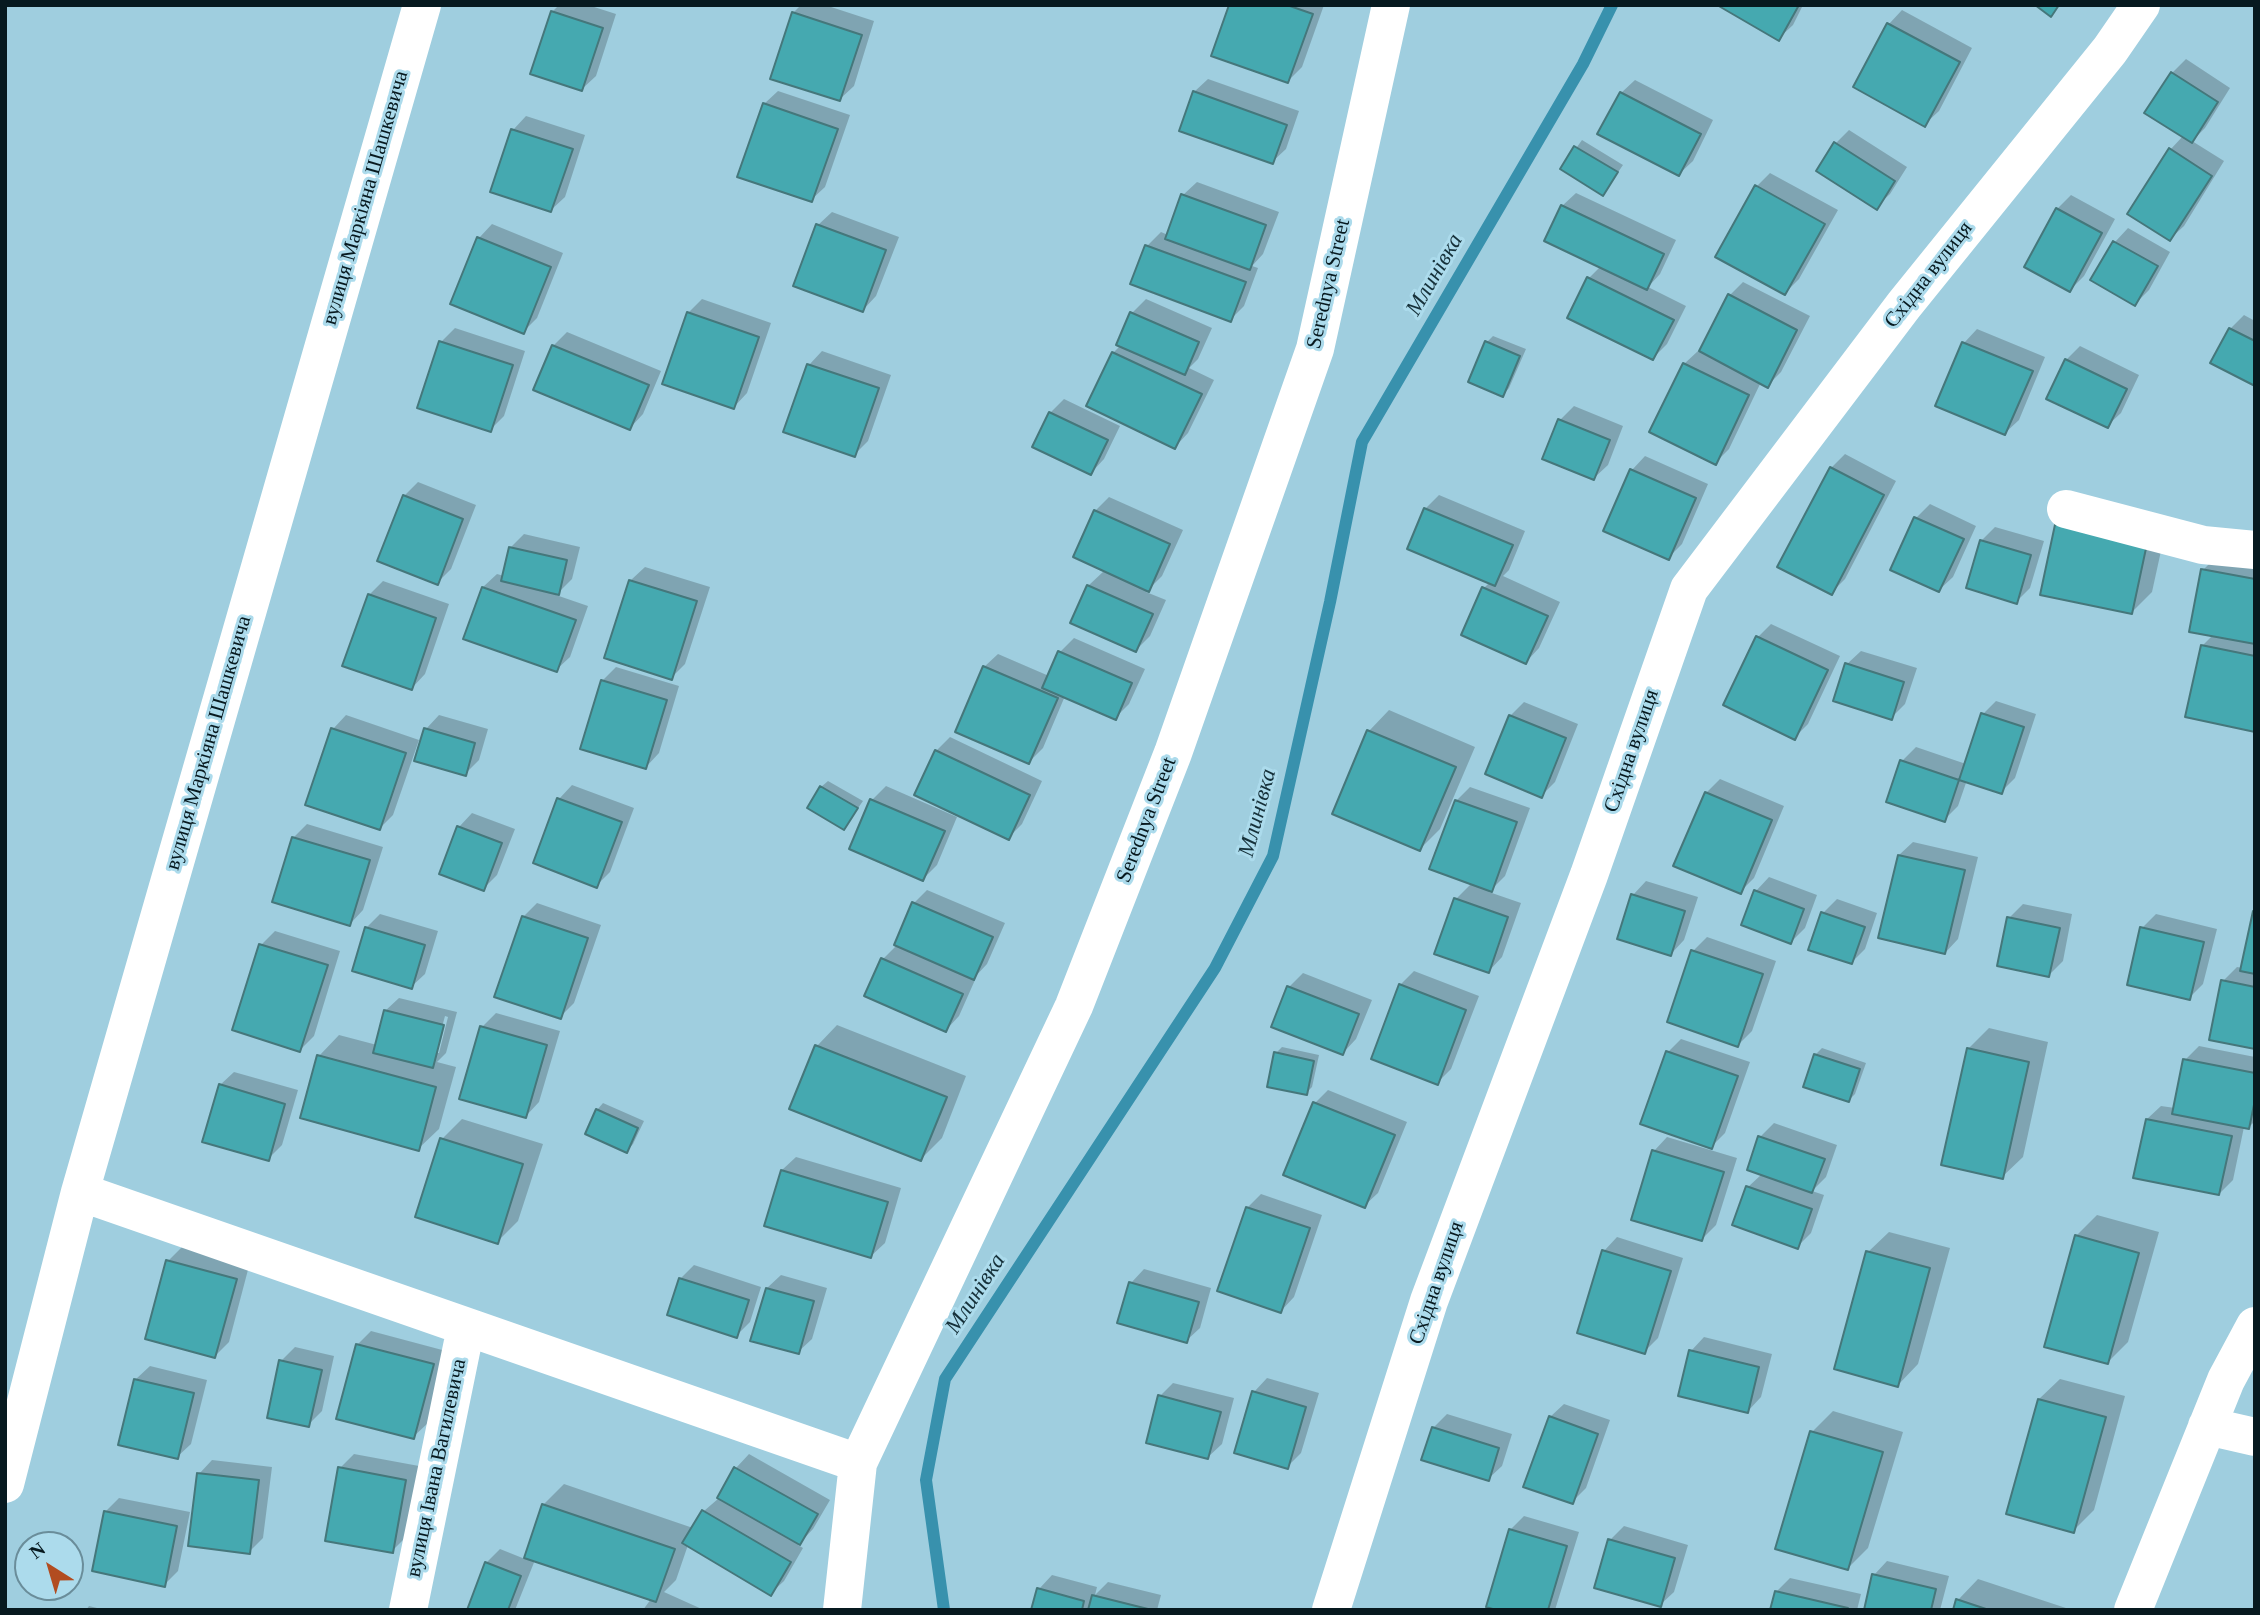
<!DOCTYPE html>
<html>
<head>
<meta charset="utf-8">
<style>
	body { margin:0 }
	#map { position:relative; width:2260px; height:1615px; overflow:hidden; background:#9fcedf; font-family:"Times New Roman",serif }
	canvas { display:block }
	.frame { position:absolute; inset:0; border:7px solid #07191f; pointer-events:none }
	.north { position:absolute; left:14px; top:1531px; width:70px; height:70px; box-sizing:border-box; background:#acdbec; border:2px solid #6a8d9a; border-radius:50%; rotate:323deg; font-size:19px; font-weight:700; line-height:28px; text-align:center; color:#07191f }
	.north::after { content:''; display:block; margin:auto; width:24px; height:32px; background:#b24c20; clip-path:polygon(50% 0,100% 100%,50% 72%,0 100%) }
</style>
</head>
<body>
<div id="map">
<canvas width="2260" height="1615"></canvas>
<div class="frame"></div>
<div class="north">N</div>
</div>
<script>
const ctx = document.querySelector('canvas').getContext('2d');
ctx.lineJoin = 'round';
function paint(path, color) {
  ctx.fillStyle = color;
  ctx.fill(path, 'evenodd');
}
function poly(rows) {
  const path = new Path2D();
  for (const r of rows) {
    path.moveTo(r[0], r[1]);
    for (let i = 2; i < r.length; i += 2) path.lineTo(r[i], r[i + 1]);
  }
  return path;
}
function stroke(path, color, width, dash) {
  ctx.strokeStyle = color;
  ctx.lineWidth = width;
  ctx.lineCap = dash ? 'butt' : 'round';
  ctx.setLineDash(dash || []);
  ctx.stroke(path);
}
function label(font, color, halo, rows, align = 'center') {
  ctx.font = font + ' "Times New Roman",serif';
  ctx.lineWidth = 6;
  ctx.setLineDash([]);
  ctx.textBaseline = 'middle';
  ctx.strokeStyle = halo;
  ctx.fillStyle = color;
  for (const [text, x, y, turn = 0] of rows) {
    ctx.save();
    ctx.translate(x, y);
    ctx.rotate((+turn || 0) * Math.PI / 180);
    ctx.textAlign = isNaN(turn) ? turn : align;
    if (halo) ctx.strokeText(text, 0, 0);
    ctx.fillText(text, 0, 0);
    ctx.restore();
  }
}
paint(poly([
	[559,5,588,5,616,14,596,76,582,89,552,12],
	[801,5,825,5,874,21,854,86,840,99,793,13],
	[1231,5,1324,5,1302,67,1288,81],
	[1803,5,1793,25,1779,38,1718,6],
	[1902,10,1972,48,1939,111,1925,124,1889,24],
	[2186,59,2230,88,2205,128,2192,141,2224,161,2184,226,2170,239,2170,150,2183,136,2172,73],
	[1208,79,1299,111,1286,149,1272,162,1194,92],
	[1635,80,1713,120,1693,161,1679,174,1621,93],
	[778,91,850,115,825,187,811,200,764,104],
	[526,116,585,135,565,197,551,210,513,130],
	[1849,130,1907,167,1890,194,1876,207,1836,143],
	[1582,140,1623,165,1603,194,1562,168],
	[1770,173,1838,210,1799,279,1785,293,1756,187],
	[1197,182,1279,212,1263,254,1252,266,1258,268,1244,306,1230,320,1132,283,1147,246,1161,232,1168,235,1183,195],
	[1576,193,1676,240,1660,274,1648,287,1686,306,1667,344,1653,358,1589,278,1601,266,1562,206],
	[2071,195,2115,219,2084,276,2070,290,2057,209],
	[832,212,899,237,876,296,863,310,818,225],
	[492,224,563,253,537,318,523,332,479,238],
	[2128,228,2170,252,2149,290,2135,304,2093,280,2115,242],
	[1743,282,1810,316,1781,372,1768,385,1761,382,1729,449,1716,462,1684,364,1698,351,1700,352,1730,295],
	[702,299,771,323,747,393,734,407,688,313],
	[1146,299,1212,328,1198,359,1189,368,1214,380,1188,433,1175,447,1113,353,1121,345,1132,313],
	[2244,315,2255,321,2255,384,2230,329],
	[455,328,525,351,504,416,490,430,441,342],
	[1977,329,2045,357,2019,420,2005,433,1964,343],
	[567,332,661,371,643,414,630,428,553,346],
	[1493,336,1526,349,1509,388,1503,395,1487,342],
	[2080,346,2139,375,2121,413,2107,426,2066,360],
	[822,351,891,375,868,441,854,455,809,365],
	[1064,399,1120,426,1104,459,1091,473,1050,413],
	[1574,406,1623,426,1608,465,1594,478,1560,420],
	[1845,454,1896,481,1845,579,1831,593,1831,468],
	[1645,456,1708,484,1682,544,1669,557,1632,470],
	[418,482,476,505,451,569,437,583,404,496],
	[1439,495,1525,531,1509,570,1503,576,1560,602,1539,648,1526,662,1484,588,1490,582,1425,509],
	[1109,497,1183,530,1162,576,1146,592,1166,600,1150,636,1136,650,1088,586,1105,570,1095,511],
	[1930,504,1976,526,1953,577,1939,590,1916,518],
	[2168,519,2152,592,2132,612,2042,594],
	[1995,527,2044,541,2030,588,2016,602,1981,541],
	[524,534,580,547,572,579,556,595,588,606,570,657,556,670,465,638,483,587,497,574,504,576,510,548],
	[2217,556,2255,563,2255,730,2202,646,2213,635,2203,570],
	[645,567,710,587,685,664,671,678,606,657,631,580],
	[383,581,449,604,425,674,412,688,369,595],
	[1771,624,1840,656,1808,724,1794,738,1758,637],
	[1074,638,1145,669,1129,704,1115,718,1065,696,1043,748,1029,762,984,667,998,654,1049,676,1060,652],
	[1861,651,1917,668,1905,704,1891,718,1847,664],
	[616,667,679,686,659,753,646,767,602,681],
	[1996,701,2036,714,2015,778,2001,792,1967,780,1958,806,1944,820,1902,761,1916,747,1966,764,1983,714],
	[1524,702,1578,724,1555,782,1541,796,1510,716],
	[1389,710,1475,747,1440,829,1420,849,1369,731],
	[346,715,419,740,393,815,380,828,333,729],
	[439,715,488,729,479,760,465,774,426,729],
	[950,737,1042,781,1022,824,1008,838,936,751],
	[1720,779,1784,806,1754,878,1740,892,1706,793],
	[828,781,863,801,844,828,821,787],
	[572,785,634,808,610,872,596,886,559,799],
	[886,786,957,817,937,865,923,879,872,800],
	[1470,787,1530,808,1505,876,1489,892,1521,903,1502,957,1489,971,1456,899,1472,883,1456,801],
	[472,813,515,829,497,875,483,889,459,827],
	[307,824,383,847,363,910,350,924,293,838],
	[1913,842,1978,857,1958,939,1945,953,1899,855],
	[1769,877,1817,895,1805,928,1791,942,1756,891],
	[1646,881,1698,897,1684,940,1671,954,1633,895],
	[927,890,1005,923,987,964,973,979,975,980,959,1016,946,1030,883,959,897,945,914,903],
	[1837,899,1877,913,1865,949,1852,962,1823,913],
	[537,903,601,925,574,1003,560,1017,523,917],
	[2023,904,2072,914,2063,961,2049,975,2009,918],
	[2255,912,2255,1047,2223,981,2237,967,2243,968],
	[380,914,438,931,425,974,411,987,366,928],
	[2156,914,2217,929,2203,984,2189,998,2142,928],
	[275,931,340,951,314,1036,300,1050,234,1029,261,945],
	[1707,937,1776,961,1752,1031,1738,1045,1693,951],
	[1414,971,1479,996,1451,1069,1437,1083,1400,985],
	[1303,973,1372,1000,1356,1039,1343,1053,1289,987],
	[399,998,457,1012,446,1053,437,1062,456,1067,439,1129,418,1149,319,1056,339,1035,377,1045,385,1011],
	[445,1016,448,1017,439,1053,435,1053],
	[496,1013,560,1031,539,1102,526,1116,482,1027],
	[837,1025,966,1076,942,1138,921,1159,817,1046],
	[1989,1028,2048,1042,2023,1157,2002,1177,1968,1049],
	[1681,1039,1750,1062,1725,1133,1711,1147,1668,1052],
	[2199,1046,2255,1057,2255,1121,2248,1128,2244,1127,2233,1180,2219,1194,2147,1119,2161,1106,2175,1108,2185,1060],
	[1282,1047,1319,1055,1312,1087,1306,1093,1276,1053],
	[1822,1048,1866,1063,1855,1094,1849,1100,1815,1055],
	[234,1072,298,1090,282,1145,268,1159,220,1085],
	[1328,1090,1407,1122,1378,1193,1364,1206,1315,1103],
	[603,1103,644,1121,633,1144,627,1151,597,1110],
	[462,1119,543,1144,518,1221,497,1242,442,1139],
	[1774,1123,1837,1145,1826,1177,1812,1191,1824,1195,1811,1233,1797,1247,1748,1187,1762,1174,1760,1137],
	[1667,1137,1737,1158,1716,1225,1702,1239,1654,1151],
	[796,1157,901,1188,885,1243,871,1256,782,1170],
	[1261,1194,1322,1215,1294,1297,1281,1311,1247,1208],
	[2097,1215,2159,1232,2128,1342,2108,1362,2076,1236],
	[1889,1232,1950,1248,1918,1364,1898,1385,1868,1252],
	[1617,1237,1683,1258,1658,1338,1644,1352,1604,1251],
	[182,1247,249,1266,229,1342,215,1356,168,1261],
	[694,1265,761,1287,750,1322,736,1336,669,1313,681,1278],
	[1144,1269,1211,1288,1200,1328,1186,1341,1131,1283],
	[781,1275,827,1288,812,1339,798,1352,767,1288],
	[371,1331,446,1351,427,1424,413,1437,357,1345],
	[1704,1337,1772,1354,1761,1397,1748,1411,1691,1351],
	[295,1347,334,1356,322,1411,308,1425,281,1361],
	[150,1366,207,1380,191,1444,177,1457,136,1379],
	[1267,1378,1319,1393,1301,1453,1287,1467,1254,1392],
	[2060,1379,2125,1396,2094,1510,2073,1531,2039,1399],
	[1173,1383,1234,1398,1222,1444,1208,1457,1160,1396],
	[1564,1404,1610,1420,1586,1488,1572,1502,1550,1417],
	[1833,1411,1903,1432,1868,1548,1847,1569,1812,1432],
	[1447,1414,1512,1434,1502,1466,1488,1479,1433,1428],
	[354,1454,419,1466,406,1537,392,1551,340,1468],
	[749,1454,830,1500,813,1529,798,1545,803,1548,784,1581,770,1594,688,1545,676,1580,664,1592,704,1610,643,1610,651,1599,535,1560,515,1610,469,1610,486,1563,500,1549,525,1559,543,1505,564,1484,693,1528,704,1511,719,1498,736,1468],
	[212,1460,272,1467,263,1538,249,1552,199,1474],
	[119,1498,190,1512,178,1571,164,1585,106,1511],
	[1524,1516,1579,1532,1555,1610,1503,1610,1510,1530],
	[1624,1526,1688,1545,1674,1592,1660,1605,1610,1540],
	[1887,1561,1949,1576,1940,1610,1865,1610,1874,1575],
	[1052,1575,1097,1587,1095,1595,1108,1582,1161,1595,1157,1610,1033,1610,1039,1589],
	[1790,1578,1861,1594,1857,1610,1772,1610,1776,1592],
	[1978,1579,2072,1610,1954,1610,1958,1600],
	[89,1606,105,1610,86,1610]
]), '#0003');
stroke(poly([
	[944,1610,926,1480,945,1379,1215,968,1273,856,1330,602,1362,442,1583,64,1612,5]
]), '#3891ad', 12);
const building = poly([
	[1229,5,1287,5,1313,14,1288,83,1211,56,1229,5],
	[1717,5,1799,5,1779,41,1717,5],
	[2035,5,2059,5,2051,17,2035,5],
	[551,11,603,28,582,91,530,74,551,11],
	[792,12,862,35,840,101,770,79,792,12],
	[1887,23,1960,62,1925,127,1853,87,1887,23],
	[2171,72,2218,102,2192,143,2144,113,2171,72],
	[1193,91,1287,125,1273,164,1179,131,1193,91],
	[1620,92,1701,134,1679,176,1597,134,1620,92],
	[763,103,838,129,812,202,737,177,763,103],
	[511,129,573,149,551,212,490,192,511,129],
	[1834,142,1895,181,1877,210,1816,171,1834,142],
	[1574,146,1618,172,1603,196,1560,169,1574,146],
	[2169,148,2212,176,2170,241,2127,214,2169,148],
	[1755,185,1825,224,1785,295,1715,257,1755,185],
	[1181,194,1266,225,1250,270,1165,239,1181,194],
	[1561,205,1664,254,1647,290,1544,241,1561,205],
	[2056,208,2102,233,2070,292,2024,267,2056,208],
	[816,224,886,250,863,312,793,286,816,224],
	[477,237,551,267,524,334,450,304,477,237],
	[2113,241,2158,266,2135,306,2090,280,2113,241],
	[1145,245,1246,282,1231,322,1130,284,1145,245],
	[1587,277,1674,320,1653,360,1567,318,1587,277],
	[1728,294,1797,330,1768,388,1699,351,1728,294],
	[687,312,759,337,734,409,662,384,687,312],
	[1130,312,1199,342,1185,375,1116,345,1130,312],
	[2229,328,2255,341,2255,386,2210,363,2229,328],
	[439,341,513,365,491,432,417,408,439,341],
	[1485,341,1520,356,1503,397,1468,382,1485,341],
	[1962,342,2033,371,2005,435,1935,406,1962,342],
	[552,345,649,385,630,430,533,390,552,345],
	[1112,352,1202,394,1175,449,1086,406,1112,352],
	[2065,359,2127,389,2108,428,2046,399,2065,359],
	[1683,363,1749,395,1716,465,1649,432,1683,363],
	[807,364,879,388,855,457,783,432,807,364],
	[1049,412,1108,440,1091,475,1032,447,1049,412],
	[1558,419,1610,440,1594,480,1542,459,1558,419],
	[1830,467,1884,495,1832,595,1777,567,1830,467],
	[1630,469,1696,498,1669,560,1603,531,1630,469],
	[403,495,463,519,438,585,377,561,403,495],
	[1424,508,1513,545,1495,586,1407,549,1424,508],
	[1094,510,1170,544,1149,592,1073,557,1094,510],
	[1914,517,1964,539,1939,592,1890,570,1914,517],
	[2056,520,2148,539,2132,614,2040,595,2056,520],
	[1980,540,2031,555,2017,604,1966,588,1980,540],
	[509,547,567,560,559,595,501,581,509,547],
	[2201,569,2255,579,2255,644,2189,632,2201,569],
	[629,580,697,601,672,680,604,658,629,580],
	[1087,585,1153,614,1136,652,1070,623,1087,585],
	[482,587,576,620,557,672,463,639,482,587],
	[1482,587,1548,616,1526,664,1461,635,1482,587],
	[368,594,436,618,412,690,342,666,368,594],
	[1756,636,1828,670,1795,740,1723,705,1756,636],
	[2201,645,2255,656,2255,732,2185,717,2201,645],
	[1058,651,1132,683,1116,720,1042,688,1058,651],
	[1845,663,1904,682,1892,720,1833,701,1845,663],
	[983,666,1058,698,1029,764,955,732,983,666],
	[601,680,667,700,646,769,580,749,601,680],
	[1981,713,2024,727,2002,794,1959,780,1981,713],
	[1509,715,1566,738,1542,798,1485,774,1509,715],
	[331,728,406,753,380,830,305,805,331,728],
	[424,728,475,743,466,776,414,761,424,728],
	[1367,730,1456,767,1420,851,1332,814,1367,730],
	[935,750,1030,795,1009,840,914,795,935,750],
	[1900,760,1959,780,1945,822,1886,802,1900,760],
	[820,786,858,808,844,830,807,808,820,786],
	[1705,792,1772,820,1741,894,1673,866,1705,792],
	[557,798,622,822,597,888,533,863,557,798],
	[870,799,945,831,923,881,849,849,870,799],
	[1455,800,1517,822,1492,892,1429,869,1455,800],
	[457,826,502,843,484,891,439,874,457,826],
	[292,837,370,860,350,926,272,902,292,837],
	[1898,855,1965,870,1945,954,1878,938,1898,855],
	[1754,890,1804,909,1791,944,1741,925,1754,890],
	[1631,894,1685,911,1671,956,1617,939,1631,894],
	[1454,898,1508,917,1489,973,1434,954,1454,898],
	[912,902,993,937,974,980,894,945,912,902],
	[2253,911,2255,912,2255,974,2240,971,2253,911],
	[1821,912,1865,927,1852,964,1808,950,1821,912],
	[522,916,588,938,561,1019,494,997,522,916],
	[2007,917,2060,928,2049,977,1997,966,2007,917],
	[365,927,425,945,412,989,352,971,365,927],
	[2140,927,2204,942,2190,1000,2127,985,2140,927],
	[259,944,328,965,300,1052,232,1030,259,944],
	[1691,950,1763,974,1738,1047,1667,1022,1691,950],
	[881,958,963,994,946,1032,864,996,881,958],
	[2221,980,2255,987,2255,1049,2209,1040,2221,980],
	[1399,984,1466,1010,1438,1085,1371,1059,1399,984],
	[1287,986,1359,1014,1343,1055,1271,1027,1287,986],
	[384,1010,444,1025,433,1068,373,1053,384,1010],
	[480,1026,547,1045,526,1118,459,1099,480,1026],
	[815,1045,947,1097,921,1161,789,1109,815,1045],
	[1967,1048,2029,1062,2003,1179,1941,1165,1967,1048],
	[1666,1051,1738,1076,1712,1149,1640,1124,1666,1051],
	[1274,1052,1314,1061,1307,1095,1267,1087,1274,1052],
	[1814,1054,1860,1069,1849,1102,1803,1087,1814,1054],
	[317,1055,436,1087,419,1151,300,1118,317,1055],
	[2183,1059,2255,1073,2255,1100,2249,1129,2172,1114,2183,1059],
	[219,1084,285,1104,269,1161,202,1142,219,1084],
	[1313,1102,1395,1135,1365,1208,1283,1175,1313,1102],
	[596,1109,638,1128,627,1153,585,1134,596,1109],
	[2146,1119,2232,1136,2219,1195,2133,1178,2146,1119],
	[1758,1136,1825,1159,1812,1193,1747,1170,1758,1136],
	[440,1138,523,1164,498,1244,415,1217,440,1138],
	[1652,1150,1724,1172,1702,1241,1631,1220,1652,1150],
	[781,1170,888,1202,871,1258,764,1226,781,1170],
	[1746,1186,1812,1209,1798,1249,1732,1225,1746,1186],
	[1246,1207,1310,1228,1281,1313,1217,1291,1246,1207],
	[2075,1235,2139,1253,2108,1364,2044,1347,2075,1235],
	[1602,1250,1671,1271,1645,1354,1577,1333,1602,1250],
	[1866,1251,1930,1268,1898,1387,1834,1369,1866,1251],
	[166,1260,237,1279,215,1358,145,1339,166,1260],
	[679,1278,749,1300,737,1338,667,1315,679,1278],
	[1129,1282,1199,1302,1187,1343,1117,1323,1129,1282],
	[766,1288,814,1301,799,1354,750,1341,766,1288],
	[356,1344,434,1364,414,1439,336,1419,356,1344],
	[1689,1350,1759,1367,1748,1413,1678,1396,1689,1350],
	[279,1360,322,1370,309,1427,267,1418,279,1360],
	[134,1379,194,1393,178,1459,118,1445,134,1379],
	[1252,1391,1306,1407,1288,1469,1234,1453,1252,1391],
	[1158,1395,1221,1412,1208,1459,1146,1443,1158,1395],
	[2038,1399,2106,1417,2074,1533,2006,1514,2038,1399],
	[1549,1416,1598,1434,1573,1504,1523,1487,1549,1416],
	[1432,1427,1499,1448,1489,1481,1421,1460,1432,1427],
	[1810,1431,1883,1452,1848,1570,1775,1549,1810,1431],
	[338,1467,406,1480,393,1553,325,1541,338,1467],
	[734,1467,818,1514,800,1545,717,1498,734,1467],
	[197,1473,259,1480,250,1554,188,1546,197,1473],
	[542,1504,675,1549,656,1602,524,1558,542,1504],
	[702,1510,791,1562,771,1596,682,1543,702,1510],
	[104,1511,177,1526,165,1587,92,1571,104,1511],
	[1509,1529,1567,1546,1548,1610,1496,1610,1486,1607,1509,1529],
	[1608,1539,1675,1558,1661,1607,1594,1588,1608,1539],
	[485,1562,521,1576,508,1610,467,1610,485,1562],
	[1872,1574,1936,1589,1931,1610,1864,1610,1872,1574],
	[1037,1588,1084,1601,1082,1610,1031,1610,1037,1588],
	[1775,1591,1848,1608,1847,1610,1770,1610,1775,1591],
	[1092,1595,1148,1609,1148,1610,1088,1610,1092,1595],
	[1956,1599,1989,1610,1953,1610,1956,1599]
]);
paint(building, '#45a9b0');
stroke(building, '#45777b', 2);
stroke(poly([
	[2066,509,2203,545,2255,550],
	[80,1192,858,1463],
	[2207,1426,2255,1437],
	[5,1484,80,1192,422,5],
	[408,1610,466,1327],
	[842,1610,858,1463,1074,1006,1173,753,1315,349,1391,5],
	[1331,1610,1429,1301,1589,875,1689,589,1904,305,2110,50,2141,5],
	[2133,1610,2226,1380,2255,1326]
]), '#fff', 38);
label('21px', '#07191f', '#acdbec', [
	["вулиця Маркіяна Шашкевича",366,198,-74],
	["Східна вулиця",1929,275,-52],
	["Serednya Street",1329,284,-77],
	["вулиця Маркіяна Шашкевича",209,743,-74],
	["Східна вулиця",1632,751,-71],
	["Serednya Street",1147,820,-69],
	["Східна вулиця",1437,1283,-71],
	["вулиця Івана Вагилевича",437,1468,-78]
]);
label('italic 23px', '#16313a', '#acdbec', [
	["Млинівка",1435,275,-60],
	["Млинівка",1258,813,-75],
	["Млинівка",976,1294,-57]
]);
</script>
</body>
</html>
